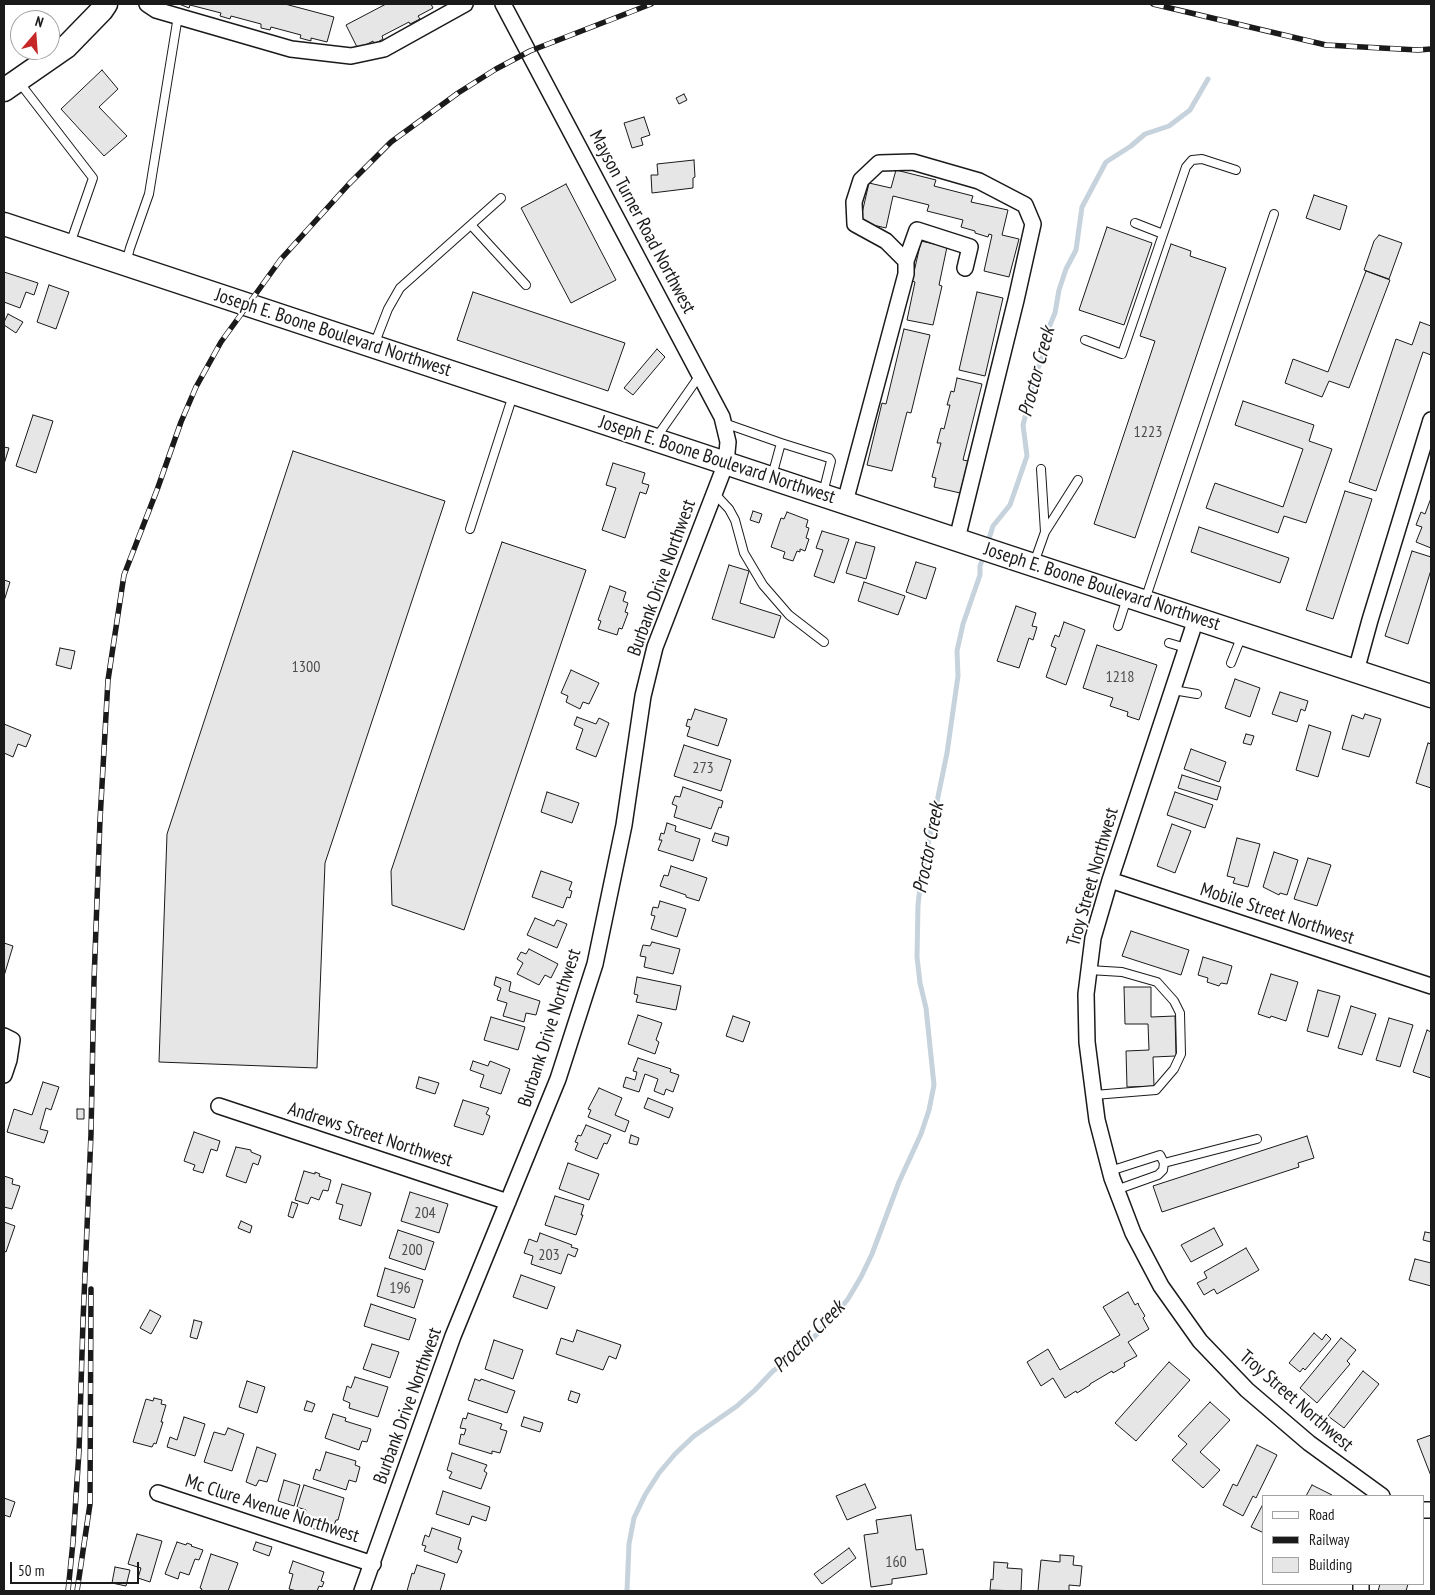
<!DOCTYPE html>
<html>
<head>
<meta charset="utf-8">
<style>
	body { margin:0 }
	#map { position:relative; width:1435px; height:1595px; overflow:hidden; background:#fff; font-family:"PT Sans Narrow",sans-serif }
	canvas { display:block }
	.frame { position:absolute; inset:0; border:5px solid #1a1a1a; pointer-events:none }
	.legend { position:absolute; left:1262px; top:1495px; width:162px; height:90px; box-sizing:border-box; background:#fff; border:1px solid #a3a3a3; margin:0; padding:6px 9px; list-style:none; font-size:15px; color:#1a1a1a }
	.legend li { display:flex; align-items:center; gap:10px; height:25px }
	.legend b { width:25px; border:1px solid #a3a3a3 }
	.north { position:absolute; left:10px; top:10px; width:50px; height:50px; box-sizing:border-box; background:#fff; border:1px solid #a3a3a3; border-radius:50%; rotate:18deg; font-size:14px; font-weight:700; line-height:20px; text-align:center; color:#1a1a1a }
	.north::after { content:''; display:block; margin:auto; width:18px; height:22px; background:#c62828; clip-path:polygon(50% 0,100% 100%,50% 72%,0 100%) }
	.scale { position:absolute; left:10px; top:1562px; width:129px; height:22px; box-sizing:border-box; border:2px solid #1a1a1a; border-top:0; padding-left:6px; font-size:15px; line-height:18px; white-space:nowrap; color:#1a1a1a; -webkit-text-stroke:4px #fff; paint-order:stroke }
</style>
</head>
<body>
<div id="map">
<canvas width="1435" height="1595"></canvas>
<div class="frame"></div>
<ul class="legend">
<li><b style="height:6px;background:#fff"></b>Road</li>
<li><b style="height:6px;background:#1a1a1a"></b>Railway</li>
<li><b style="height:14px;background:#e6e6e6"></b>Building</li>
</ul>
<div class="north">N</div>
<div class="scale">50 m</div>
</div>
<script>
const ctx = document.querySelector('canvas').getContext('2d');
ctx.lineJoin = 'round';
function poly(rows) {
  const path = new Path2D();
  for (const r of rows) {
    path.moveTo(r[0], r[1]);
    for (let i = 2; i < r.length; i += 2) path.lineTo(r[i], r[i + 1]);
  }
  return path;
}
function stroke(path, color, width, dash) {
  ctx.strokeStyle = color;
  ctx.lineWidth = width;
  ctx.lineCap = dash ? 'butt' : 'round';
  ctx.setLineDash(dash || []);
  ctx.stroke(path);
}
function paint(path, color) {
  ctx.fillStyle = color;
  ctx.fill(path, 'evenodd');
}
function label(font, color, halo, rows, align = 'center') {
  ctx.font = font + ' "PT Sans Narrow",sans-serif';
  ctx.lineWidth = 4;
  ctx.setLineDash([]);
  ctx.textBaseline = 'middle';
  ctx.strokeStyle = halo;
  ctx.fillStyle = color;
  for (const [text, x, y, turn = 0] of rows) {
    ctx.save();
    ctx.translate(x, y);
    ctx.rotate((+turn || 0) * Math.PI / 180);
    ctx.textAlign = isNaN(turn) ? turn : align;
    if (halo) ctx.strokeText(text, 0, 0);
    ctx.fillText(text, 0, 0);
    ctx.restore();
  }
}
stroke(poly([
	[987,545,993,526,1010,505,1027,456,1023,425,1028,406,1033,381,1045,350,1047,332,1055,313,1059,290,1066,269,1076,250,1082,207,1106,162,1131,146,1145,134,1169,126,1190,110,1208,79],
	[627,1591,629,1544,634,1518,645,1495,659,1473,675,1454,694,1436,737,1406,755,1390,773,1371,795,1355,813,1338,831,1320,848,1299,861,1277,872,1254,899,1182,921,1134,929,1110,934,1085,926,1008,920,983,917,957,918,905,921,879,947,753,958,676,957,651,963,624,980,575,980,566,984,555]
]), '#c6d2dc', 5);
const building = poly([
	[179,4,285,4,334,17,327,42,311,38,311,41,300,38,301,35,271,27,270,30,261,28,261,24,231,16,230,19,220,16,221,13,190,5,189,8,179,4],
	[386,4,431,4,433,8,418,16,420,19,410,24,409,22,382,36,383,39,374,44,373,41,358,49,346,25,386,4],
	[102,70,118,89,99,107,127,136,104,156,61,109,102,70],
	[684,94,687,100,679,104,676,98,684,94],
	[644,117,650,135,641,138,643,145,632,148,624,123,644,117],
	[694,160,695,177,693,178,693,188,652,193,651,175,658,175,657,164,694,160],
	[896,170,936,180,934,186,973,196,971,202,1008,210,1002,235,1019,239,1009,277,984,271,992,235,989,234,988,237,975,233,975,231,961,227,963,220,927,211,929,205,893,196,886,228,860,222,869,183,891,188,896,170],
	[566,184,616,280,571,303,521,208,566,184],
	[1314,195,1347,206,1340,230,1306,218,1314,195],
	[1107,227,1152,243,1124,325,1079,310,1107,227],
	[1379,235,1402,243,1389,279,1364,270,1374,241,1379,235],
	[921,241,947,247,939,285,942,286,933,325,907,320,915,282,912,281,921,241],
	[1171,244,1191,251,1190,256,1226,268,1135,538,1094,524,1155,341,1140,336,1171,244],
	[1366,271,1390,280,1349,388,1329,381,1322,397,1285,383,1293,359,1328,372,1366,271],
	[4,272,38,283,34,295,26,292,20,308,4,302,4,272],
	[49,285,69,292,56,329,37,322,49,285],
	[473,292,625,343,608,391,457,340,473,292],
	[977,292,1003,298,985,376,959,370,977,292],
	[8,314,23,322,16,333,4,325,4,322,8,314],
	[1420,322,1431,326,1431,355,1423,352,1376,491,1349,482,1396,339,1412,345,1420,322],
	[904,329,930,335,911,413,907,412,892,471,867,465,882,403,886,404,904,329],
	[657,349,665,357,633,395,624,388,657,349],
	[957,378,982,384,963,460,968,461,960,493,934,487,936,478,932,477,941,443,937,443,941,428,944,429,950,405,947,405,951,391,954,392,957,378],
	[1243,401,1314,425,1309,441,1332,449,1306,523,1284,516,1278,533,1206,508,1215,483,1283,507,1303,449,1235,425,1243,401],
	[33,415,53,421,36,473,16,466,33,415],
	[4,447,9,448,4,464,4,447],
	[293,451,445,501,325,863,317,1068,159,1062,167,834,293,451],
	[613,463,645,473,642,483,649,485,646,494,640,492,625,538,602,530,616,488,606,485,613,463],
	[1345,491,1372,499,1333,619,1306,610,1345,491],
	[1431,498,1431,548,1416,542,1422,527,1416,525,1421,512,1425,514,1431,498],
	[753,511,762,514,759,523,750,520,753,511],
	[787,512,808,520,806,527,809,528,806,538,809,539,805,551,800,549,800,552,797,551,793,561,783,558,785,552,771,547,781,518,784,519,787,512],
	[1199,527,1289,558,1280,583,1191,552,1199,527],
	[822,531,849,539,834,583,814,576,823,550,816,548,822,531],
	[502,542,586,570,464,930,392,905,391,871,502,542],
	[856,542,875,547,866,579,846,573,856,542],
	[1412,551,1431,557,1431,570,1408,644,1385,636,1412,551],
	[916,562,936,568,926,599,906,592,916,562],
	[729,565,749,571,740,603,781,616,774,638,712,619,729,565],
	[4,580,10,582,4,601,4,580],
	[864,582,905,596,898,615,858,601,864,582],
	[610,586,626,592,623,601,628,603,625,612,628,613,622,629,619,628,617,635,598,629,601,621,598,620,610,586],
	[1016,606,1036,613,1032,626,1037,627,1033,640,1029,638,1019,668,997,661,1016,606],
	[1064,622,1085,630,1066,685,1046,677,1056,648,1051,646,1055,635,1059,637,1064,622],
	[1097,645,1157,665,1139,720,1127,716,1128,712,1110,706,1113,698,1083,688,1097,645],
	[60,648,75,651,71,669,56,665,60,648],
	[571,670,599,683,589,704,583,702,580,709,566,702,568,696,561,693,571,670],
	[1235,679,1260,688,1250,717,1225,708,1235,679],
	[1280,692,1308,701,1305,711,1301,709,1297,722,1272,714,1280,692],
	[695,709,727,719,718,746,687,736,690,727,686,726,688,719,691,720,695,709],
	[1365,714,1381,719,1369,757,1342,749,1352,715,1363,719,1365,714],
	[577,717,596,724,599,718,609,723,596,757,576,749,583,729,574,725,577,717],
	[4,724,31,735,26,747,18,744,13,757,4,753,4,724],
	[1309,725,1331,732,1318,777,1296,770,1309,725],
	[1246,734,1254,736,1251,745,1243,743,1246,734],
	[1428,743,1431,744,1431,788,1416,783,1428,743],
	[684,745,731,760,721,791,674,776,684,745],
	[1191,749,1226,762,1219,782,1184,769,1191,749],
	[1182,775,1221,787,1217,800,1178,788,1182,775],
	[683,787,723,801,721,808,719,807,711,829,674,817,677,806,672,804,675,796,680,797,683,787],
	[547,792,579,803,572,823,541,812,547,792],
	[1175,792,1213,805,1205,828,1167,815,1175,792],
	[667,823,676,826,675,831,700,839,693,861,658,850,662,840,659,840,661,833,664,834,667,823],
	[1172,824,1191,831,1175,873,1157,866,1172,824],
	[715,833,729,837,727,846,712,841,715,833],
	[1237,838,1260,844,1248,887,1233,883,1235,878,1227,876,1237,838],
	[1274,852,1298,860,1287,895,1280,893,1279,895,1263,887,1274,852],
	[1308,858,1331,865,1317,906,1294,899,1308,858],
	[671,866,707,878,699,901,686,897,686,895,660,886,664,875,668,876,671,866],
	[541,871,572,882,569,890,572,891,570,898,567,897,563,908,532,897,541,871],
	[660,901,686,909,677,937,651,929,655,916,651,915,653,907,658,908,660,901],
	[535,918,554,926,557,920,567,924,557,948,527,935,535,918],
	[1131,931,1189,950,1181,975,1122,956,1131,931],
	[652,942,680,949,673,974,644,967,646,957,640,956,643,945,650,946,652,942],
	[4,943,13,946,4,976,4,943],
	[529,949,558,964,551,978,545,975,539,985,517,974,523,963,517,959,521,952,526,954,529,949],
	[1203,957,1232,966,1227,984,1221,983,1219,986,1207,982,1208,978,1198,975,1203,957],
	[1271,974,1298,982,1286,1021,1271,1016,1270,1018,1258,1014,1271,974],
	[496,977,511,982,509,991,540,1001,536,1015,526,1013,524,1022,503,1016,507,1003,497,1000,501,988,494,985,496,977],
	[637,977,681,986,676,1010,636,1002,638,995,634,994,637,977],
	[1124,987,1151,987,1151,1017,1175,1016,1176,1056,1153,1057,1154,1086,1127,1087,1126,1051,1149,1050,1148,1024,1125,1024,1124,987],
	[1318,990,1340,996,1328,1037,1307,1031,1318,990],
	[1351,1006,1376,1014,1362,1055,1338,1048,1351,1006],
	[638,1015,662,1023,656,1040,659,1042,655,1054,628,1044,638,1015],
	[733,1016,750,1022,743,1042,726,1036,733,1016],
	[491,1017,525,1027,518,1050,484,1040,491,1017],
	[1389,1018,1413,1025,1400,1067,1376,1060,1389,1018],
	[1427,1030,1431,1032,1431,1078,1413,1072,1427,1030],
	[638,1058,671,1069,670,1072,679,1075,673,1092,666,1089,664,1095,654,1091,658,1079,645,1074,639,1092,623,1087,626,1077,635,1080,637,1072,633,1071,638,1058],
	[473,1061,488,1066,490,1061,510,1069,501,1094,480,1087,484,1075,470,1070,473,1061],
	[419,1077,439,1083,435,1094,416,1088,419,1077],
	[43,1082,59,1087,51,1110,46,1108,40,1129,48,1131,44,1143,7,1132,14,1109,32,1115,43,1082],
	[599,1088,622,1098,615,1115,629,1121,625,1132,588,1117,591,1110,588,1109,599,1088],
	[648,1098,673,1108,669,1118,644,1108,648,1098],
	[463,1100,489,1108,486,1114,490,1116,483,1135,454,1126,463,1100],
	[77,1109,84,1109,84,1119,77,1119,77,1109],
	[586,1125,611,1135,607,1144,604,1143,597,1159,575,1150,578,1143,575,1142,578,1135,581,1136,586,1125],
	[194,1132,220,1141,217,1151,211,1149,203,1173,193,1170,195,1165,184,1161,194,1132],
	[631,1135,639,1138,637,1145,629,1143,631,1135],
	[1307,1136,1314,1158,1298,1163,1299,1167,1162,1212,1153,1186,1307,1136],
	[236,1147,251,1150,251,1152,261,1156,258,1165,253,1163,246,1183,226,1176,236,1147],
	[568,1163,599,1174,589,1200,559,1189,568,1163],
	[304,1171,315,1174,315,1172,320,1174,319,1176,331,1180,328,1191,323,1190,319,1200,311,1197,308,1204,295,1200,304,1171],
	[4,1176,13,1179,12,1184,20,1186,12,1209,4,1207,4,1176],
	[342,1184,371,1193,361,1226,339,1219,343,1205,336,1203,342,1184],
	[410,1192,448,1204,439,1233,401,1221,410,1192],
	[555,1196,584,1205,581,1215,583,1215,576,1235,545,1225,555,1196],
	[292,1202,298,1204,293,1218,288,1216,292,1202],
	[241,1221,252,1226,250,1233,238,1228,241,1221],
	[4,1222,15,1226,6,1252,4,1251,4,1222],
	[1214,1228,1223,1245,1191,1262,1181,1245,1214,1228],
	[398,1230,434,1242,425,1270,389,1258,398,1230],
	[1425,1232,1431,1233,1431,1242,1423,1240,1425,1232],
	[540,1233,572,1245,571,1247,578,1249,575,1257,568,1254,561,1274,531,1264,533,1256,524,1253,529,1239,537,1242,540,1233],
	[1246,1248,1259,1270,1217,1294,1214,1289,1204,1295,1197,1283,1207,1278,1204,1272,1246,1248],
	[1415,1259,1431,1263,1431,1286,1409,1280,1415,1259],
	[385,1268,423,1280,414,1308,377,1296,385,1268],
	[521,1275,555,1287,547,1309,513,1297,521,1275],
	[1128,1292,1135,1305,1138,1303,1139,1306,1145,1316,1143,1318,1149,1329,1128,1342,1137,1356,1124,1363,1125,1366,1113,1373,1112,1371,1090,1384,1090,1385,1077,1393,1076,1391,1065,1398,1053,1378,1041,1386,1027,1362,1048,1349,1060,1370,1120,1335,1103,1307,1128,1292],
	[371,1304,416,1319,409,1340,364,1326,371,1304],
	[150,1310,161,1316,151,1334,140,1328,150,1310],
	[194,1320,202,1322,197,1339,190,1337,194,1320],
	[577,1330,621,1345,616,1359,609,1356,603,1370,556,1354,561,1338,573,1342,577,1330],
	[1314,1333,1322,1340,1326,1334,1331,1339,1305,1370,1303,1368,1300,1372,1289,1363,1314,1333],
	[1341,1338,1356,1350,1347,1361,1350,1364,1317,1403,1300,1388,1341,1338],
	[494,1340,523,1350,513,1379,485,1369,494,1340],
	[372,1344,399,1352,390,1378,363,1369,372,1344],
	[1169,1362,1190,1380,1136,1441,1115,1423,1169,1362],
	[1363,1371,1379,1384,1344,1428,1328,1416,1363,1371],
	[355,1377,388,1387,378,1417,349,1408,350,1403,343,1400,347,1386,351,1388,355,1377],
	[475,1379,480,1381,481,1379,515,1391,507,1413,468,1400,475,1379],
	[247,1381,265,1387,257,1413,239,1407,247,1381],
	[571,1391,580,1394,577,1403,568,1400,571,1391],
	[154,1398,162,1400,161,1404,166,1405,161,1422,163,1422,156,1444,154,1443,152,1447,133,1442,146,1399,153,1401,154,1398],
	[307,1401,315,1404,312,1412,304,1410,307,1401],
	[1210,1402,1230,1420,1200,1452,1220,1470,1203,1488,1172,1460,1187,1444,1178,1436,1210,1402],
	[468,1413,502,1424,500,1429,507,1431,500,1453,492,1451,492,1454,459,1444,461,1434,464,1435,466,1429,460,1428,463,1418,466,1419,468,1413],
	[333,1414,346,1418,345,1421,371,1429,367,1442,362,1441,359,1450,325,1438,333,1414],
	[184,1417,205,1424,195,1456,167,1447,170,1437,177,1440,184,1417],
	[524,1417,543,1423,540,1432,521,1426,524,1417],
	[228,1428,244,1434,232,1471,204,1462,214,1432,225,1435,228,1428],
	[1431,1435,1431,1476,1417,1440,1431,1435],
	[1257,1445,1277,1455,1256,1498,1253,1496,1243,1516,1223,1505,1233,1484,1237,1486,1257,1445],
	[257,1447,276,1454,267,1482,259,1480,256,1486,246,1482,257,1447],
	[326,1452,356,1461,355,1465,360,1467,356,1482,349,1480,346,1490,313,1479,316,1469,320,1471,326,1452],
	[452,1453,487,1465,484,1471,487,1473,481,1489,449,1478,452,1472,447,1470,452,1453],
	[284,1480,300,1485,294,1506,278,1501,284,1480],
	[865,1484,876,1508,847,1520,836,1496,865,1484],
	[304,1485,344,1498,338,1520,336,1520,333,1528,327,1526,325,1533,309,1527,311,1520,304,1517,306,1510,297,1507,304,1485],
	[1312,1485,1332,1495,1331,1496,1306,1496,1312,1485],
	[443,1491,490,1507,486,1521,472,1516,469,1525,436,1514,443,1491],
	[4,1498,15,1502,10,1517,4,1515,4,1498],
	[1262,1506,1264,1507,1264,1533,1251,1527,1262,1506],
	[911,1515,916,1550,923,1549,927,1574,892,1579,892,1584,871,1587,864,1535,878,1533,876,1520,911,1515],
	[432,1528,461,1538,458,1549,462,1551,457,1563,424,1551,426,1546,422,1545,425,1535,429,1537,432,1528],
	[137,1534,162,1541,150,1582,138,1578,141,1568,128,1564,137,1534],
	[177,1542,186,1545,187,1543,192,1545,191,1546,203,1550,199,1560,195,1559,189,1575,180,1572,178,1579,165,1574,177,1542],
	[256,1542,272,1547,269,1556,253,1550,256,1542],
	[849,1548,856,1558,822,1584,814,1574,849,1548],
	[211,1554,238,1563,228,1591,201,1591,202,1589,200,1588,211,1554],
	[1060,1555,1074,1556,1073,1565,1082,1566,1080,1586,1069,1585,1069,1591,1038,1591,1041,1560,1060,1562,1060,1555],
	[293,1561,324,1572,321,1581,324,1582,322,1587,319,1586,317,1591,297,1591,289,1589,293,1574,289,1573,293,1561],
	[994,1562,1008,1563,1007,1568,1022,1569,1021,1591,990,1590,991,1579,993,1580,994,1562],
	[417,1565,445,1574,440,1591,407,1591,412,1573,414,1574,417,1565],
	[115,1567,130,1570,126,1586,112,1583,115,1567],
	[1380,1584,1408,1584,1406,1591,1378,1591,1380,1584]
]);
paint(building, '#e6e6e6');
stroke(building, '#1a1a1a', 1);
const lane = poly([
	[19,82,93,178,70,244],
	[1135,223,1163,234],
	[471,225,526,285],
	[126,263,130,248,149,194,178,16],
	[1085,340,1122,354,1186,167,1192,160,1202,159,1236,170],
	[374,345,388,309,400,288,501,198],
	[724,423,781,443],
	[656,438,700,375],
	[1041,469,1045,532],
	[772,476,781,443,829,458,831,461,823,493],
	[715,494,729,509,735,520,744,553,763,585,789,615,824,642],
	[470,529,513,395],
	[1034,563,1045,532,1078,480],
	[1145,600,1274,214],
	[1118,626,1127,598],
	[1169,643,1186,648],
	[1231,663,1242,635],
	[1173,690,1197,694],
	[1089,970,1122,972,1157,982,1174,1001,1180,1013,1181,1054,1174,1069,1156,1090,1094,1095],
	[1164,1163,1257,1139],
	[1110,1171,1160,1155,1164,1163,1163,1170,1158,1175,1116,1190]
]);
const street = poly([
	[147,4,156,10,291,49,351,56,384,49,465,4],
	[906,261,917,230,970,247,965,268],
	[845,502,906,274,906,261,886,241,855,224,854,202,861,180,879,163,913,162,979,181,1025,205,1033,224,1016,300,957,539],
	[1196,619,1110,880,1093,938,1086,994,1087,1042,1097,1120,1112,1178,1133,1233,1161,1286,1200,1341,1247,1390,1309,1443,1382,1496],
	[1356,671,1370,620,1431,420],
	[1110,880,1431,986],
	[4,1036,12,1040,9,1060,4,1075],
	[219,1106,508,1202],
	[158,1493,373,1564],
	[1424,1510,1431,1510],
	[362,1591,453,1336,558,1079,595,964,624,825,643,696,655,647,726,463,728,442,722,417,503,4],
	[1361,1591,1361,1584]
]);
const secondary = poly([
	[4,90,66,47,102,10,106,4],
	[4,224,1003,555,1431,696]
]);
stroke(lane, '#1a1a1a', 10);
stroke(street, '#1a1a1a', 18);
stroke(secondary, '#1a1a1a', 25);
stroke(lane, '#fff', 8);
stroke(street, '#fff', 15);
stroke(secondary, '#fff', 22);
const rail = poly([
	[1153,4,1326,45,1418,50,1431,49],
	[68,1591,73,1542,79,1451,83,1321,91,1134,94,981,100,820,108,680,124,575,157,490,181,422,196,387,221,342,281,259,349,184,391,142,458,93,496,69,530,51,651,4],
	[77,1591,90,1504,91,1289]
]);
stroke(rail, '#1a1a1a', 5.5);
stroke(rail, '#fff', 4, [11]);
label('16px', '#4d4d4d', null, [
	["1223",1148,432],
	["1300",306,667],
	["1218",1120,677],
	["273",703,768],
	["204",425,1213],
	["200",412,1250],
	["203",549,1255],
	["196",400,1288],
	["160",896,1562]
]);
label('19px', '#1a1a1a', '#fff', [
	["Mayson Turner Road Northwest",642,222,62],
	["Joseph E. Boone Boulevard Northwest",333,333,18],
	["Joseph E. Boone Boulevard Northwest",717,460,18],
	["Burbank Drive Northwest",662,578,-70],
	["Joseph E. Boone Boulevard Northwest",1102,587,18],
	["Troy Street Northwest",1093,877,-74],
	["Mobile Street Northwest",1277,914,18],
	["Burbank Drive Northwest",550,1028,-72],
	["Andrews Street Northwest",370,1135,18],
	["Troy Street Northwest",1296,1401,41],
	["Burbank Drive Northwest",408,1406,-70],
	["Mc Clure Avenue Northwest",272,1509,18]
]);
label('italic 20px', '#1a1a1a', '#fff', [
	["Proctor Creek",1037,372,-75],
	["Proctor Creek",929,848,-79],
	["Proctor Creek",809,1337,-45]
]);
</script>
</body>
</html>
